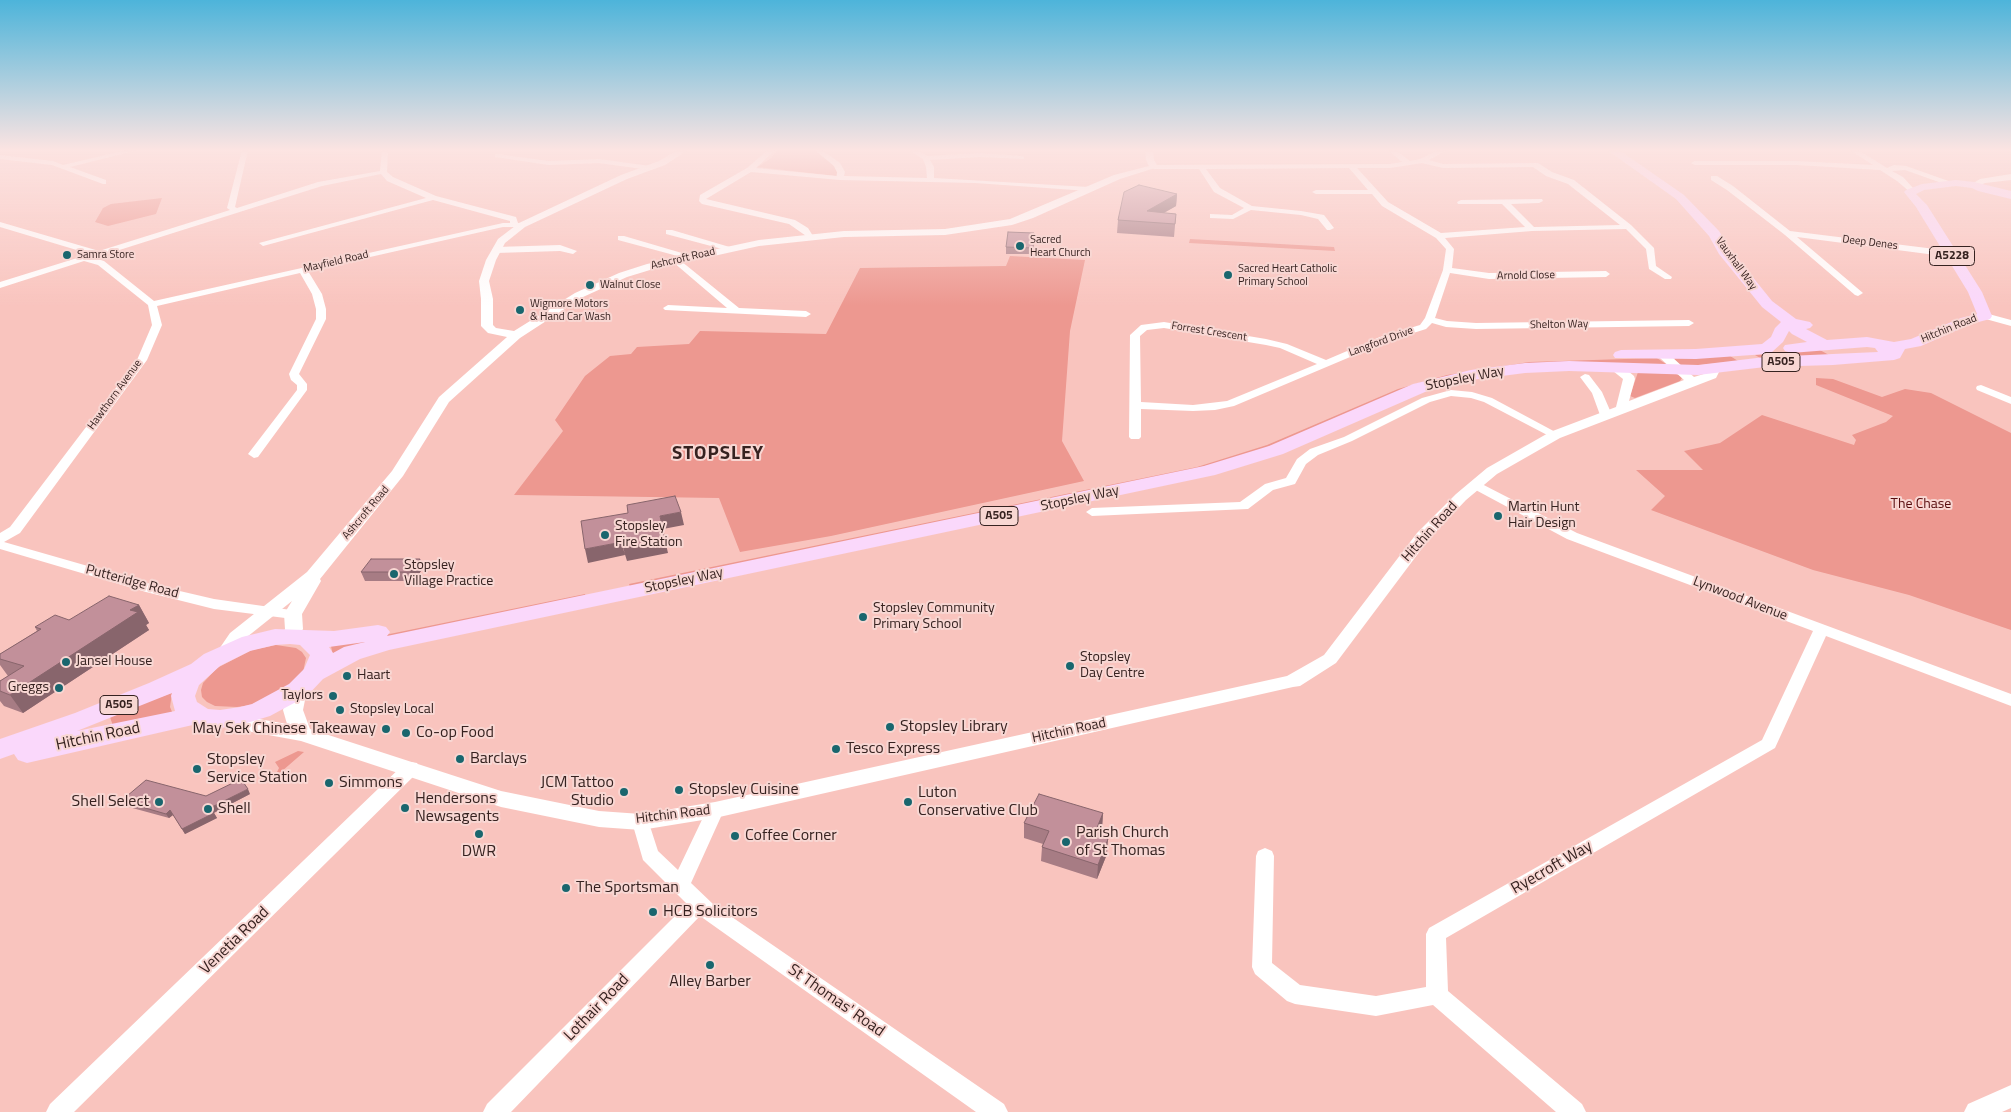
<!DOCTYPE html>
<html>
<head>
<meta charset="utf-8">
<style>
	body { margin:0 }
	canvas { display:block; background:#f9c4be }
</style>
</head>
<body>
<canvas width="2011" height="1112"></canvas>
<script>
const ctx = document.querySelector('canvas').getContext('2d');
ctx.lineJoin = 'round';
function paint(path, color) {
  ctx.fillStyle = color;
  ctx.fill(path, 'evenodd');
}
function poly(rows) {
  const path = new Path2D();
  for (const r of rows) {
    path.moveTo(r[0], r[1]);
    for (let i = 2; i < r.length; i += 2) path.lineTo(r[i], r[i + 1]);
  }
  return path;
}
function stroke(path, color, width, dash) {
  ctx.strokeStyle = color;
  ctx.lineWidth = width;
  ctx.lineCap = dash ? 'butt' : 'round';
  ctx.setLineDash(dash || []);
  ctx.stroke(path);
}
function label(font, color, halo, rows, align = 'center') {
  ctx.font = font + ' "Titillium Web",sans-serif';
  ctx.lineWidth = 4;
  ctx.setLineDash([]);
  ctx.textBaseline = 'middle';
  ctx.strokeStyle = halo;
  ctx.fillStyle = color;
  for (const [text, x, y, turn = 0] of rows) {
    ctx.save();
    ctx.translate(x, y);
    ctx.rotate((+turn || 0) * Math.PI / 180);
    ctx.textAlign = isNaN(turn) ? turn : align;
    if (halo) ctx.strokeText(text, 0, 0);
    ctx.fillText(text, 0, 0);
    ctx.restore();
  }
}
paint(poly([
	[777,150,815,150,833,165,837,172,836,176,758,167,771,158],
	[162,198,156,214,108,226,95,222,103,208,111,204],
	[1190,239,1334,247,1335,251,1189,243],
	[1010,256,1085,260,1070,331,1062,441,1084,481,831,536,740,552,719,498,514,495,563,431,555,420,585,376,610,356,631,354,637,347,689,344,700,331,826,334,860,268,1006,266],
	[1818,349,1829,355,1762,359,1755,355],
	[1727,354,1738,361,1682,367,1674,360,1675,358],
	[1657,358,1669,366,1597,364,1442,378,1313,431,1236,458,1182,472,630,587,629,584,1197,467,1267,445,1398,389,1447,375,1529,362],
	[1638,372,1676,374,1681,376,1682,378,1680,381,1635,398,1630,396],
	[1816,378,1833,379,1882,397,1905,389,1931,393,2011,433,2011,630,1909,595,1813,570,1651,510,1665,496,1636,470,1703,470,1684,451,1720,443,1762,415,1854,445,1856,440,1852,435,1886,422,1893,416,1816,385],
	[585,594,586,597,333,656,331,646],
	[276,645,296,648,302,652,306,658,303,672,288,687,251,705,237,707,215,706,207,702,202,697,201,690,203,683,217,668,252,650],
	[172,693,170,707,173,714,113,726,109,714],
	[298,751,304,752,274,778,279,768,275,762]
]), '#ed9890');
paint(poly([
	[126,150,138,150,70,167,106,180,106,184,103,184,52,165,0,159,0,155,53,161,63,165,126,150],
	[242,150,248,150,235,207,237,208,318,182,380,171,382,150,388,150,387,172,393,177,436,196,516,217,518,223,526,225,522,227,503,227,308,271,322,294,326,309,326,319,299,374,307,384,307,390,258,457,254,458,248,454,297,390,297,385,291,380,289,374,316,319,316,309,312,294,300,273,157,306,162,325,147,360,20,533,4,542,154,585,214,599,298,611,300,614,298,617,293,619,214,609,146,592,0,549,0,533,10,527,137,360,152,325,148,305,98,265,84,261,0,288,0,282,90,254,0,227,0,222,99,251,230,210,227,208,242,150],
	[381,174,387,181,426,198,259,243,263,246,433,200,510,221,510,223,503,223,154,301,104,261,94,258,322,186,381,174],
	[768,150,775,150,756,168,837,176,837,172,834,166,815,150,822,150,840,163,845,172,844,176,927,178,926,167,923,159,909,150,917,150,927,156,980,153,1022,156,1024,157,1024,159,980,157,930,160,934,167,934,178,1089,187,1093,189,1089,191,975,183,840,180,751,172,706,199,795,220,808,228,813,236,809,238,789,224,702,204,699,201,700,195,747,168,768,150],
	[1388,150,1395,150,1410,161,1420,159,1438,150,1447,150,1429,160,1443,164,1538,163,1552,172,1574,180,1631,225,1654,248,1656,266,1672,277,1671,279,1665,279,1649,269,1646,249,1626,229,1532,231,1445,238,1454,249,1452,268,1489,273,1606,271,1610,274,1606,277,1489,279,1450,273,1435,318,1447,321,1476,323,1689,320,1694,323,1689,326,1476,329,1446,327,1432,323,1426,329,1388,341,1234,406,1215,410,1193,411,1141,409,1141,437,1139,439,1131,439,1129,437,1130,335,1141,325,1164,322,1266,339,1287,344,1326,360,1380,337,1420,325,1425,318,1443,270,1446,249,1436,238,1382,206,1372,194,1316,194,1312,192,1316,190,1368,190,1349,168,1206,169,1220,188,1252,206,1301,211,1324,215,1334,228,1330,230,1327,230,1318,219,1301,215,1251,210,1233,219,1210,218,1210,214,1232,215,1244,208,1214,192,1199,169,1154,169,1150,167,1151,165,1390,164,1402,162,1388,150],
	[1422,163,1443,168,1533,167,1546,176,1568,184,1620,225,1534,227,1511,204,1539,203,1543,201,1542,199,1461,200,1457,202,1458,204,1502,204,1525,227,1441,233,1388,202,1357,168,1390,168,1422,163],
	[1164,328,1266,345,1280,348,1317,364,1227,401,1193,405,1141,402,1140,336,1147,330,1164,328],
	[1850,150,1858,150,1887,168,1894,165,1906,166,1957,184,1950,186,1905,170,1892,171,1903,177,1913,188,1914,190,1910,192,1897,181,1880,170,1797,165,1695,165,1691,163,1695,161,1797,161,1873,165,1850,150],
	[497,154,549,161,599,159,650,166,654,168,650,170,599,163,549,165,495,157,495,155,497,154],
	[1711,176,1717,176,1733,186,1790,231,1951,251,1955,254,1951,257,1797,237,1863,293,1858,296,1855,295,1785,235,1727,190,1711,180,1711,176],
	[666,230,672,230,733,248,726,250,666,234,666,230],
	[618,236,624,236,692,256,685,258,618,240,618,236],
	[560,245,577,251,573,254,560,251,496,253,492,250,496,247,560,245],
	[676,257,739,308,806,311,811,314,806,317,665,310,663,308,668,305,727,308,673,262,672,260,676,257],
	[1985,313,2011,320,2011,326,1982,318,1980,316,1985,313],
	[1585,374,1589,375,1602,392,1612,415,1610,417,1606,418,1600,415,1592,393,1580,377,1585,374],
	[1981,385,2011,397,2011,404,1977,390,1976,388,1977,386,1981,385],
	[1451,390,1472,392,1492,398,1561,435,1555,439,1551,437,1484,402,1471,398,1451,396,1430,402,1352,441,1318,455,1306,464,1295,484,1273,490,1248,509,1092,516,1086,512,1092,508,1240,502,1265,484,1286,478,1297,459,1310,449,1344,437,1422,398,1451,390],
	[1476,481,1577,533,2011,694,2011,706,1826,636,1775,748,1446,938,1448,991,1582,1104,1586,1112,1556,1112,1433,1005,1376,1016,1295,1004,1287,1001,1255,974,1252,967,1256,856,1258,851,1265,848,1272,851,1274,856,1272,963,1300,985,1376,996,1426,987,1426,934,1429,928,1762,740,1813,631,1567,539,1472,488,1470,485,1476,481],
	[411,762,417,763,420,768,417,773,74,1112,46,1112,50,1104,405,763,411,762],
	[715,803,721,805,724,810,691,883,713,904,1004,1104,1008,1112,976,1112,700,916,511,1112,483,1112,487,1104,687,904,643,860,632,822,635,817,641,815,647,817,658,851,678,870,709,805,715,803],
	[2011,1085,2011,1108,2002,1112,1964,1112,1968,1104,2011,1085]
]), '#fff');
paint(poly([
	[678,150,688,150,665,165,627,179,525,227,505,243,496,260,489,281,493,299,493,325,496,328,514,331,575,293,619,273,647,264,759,240,844,231,945,229,1010,219,1114,175,1149,166,1146,160,1145,150,1153,150,1154,160,1158,167,1120,179,1033,218,1012,225,945,235,844,237,759,246,650,270,627,277,583,297,520,338,449,402,403,476,320,579,321,581,302,614,303,629,296,640,290,642,284,640,281,636,285,629,284,614,292,601,242,641,232,656,226,658,220,656,217,652,230,633,307,572,392,471,439,397,507,337,488,333,481,326,481,299,479,281,486,260,498,239,519,223,621,175,659,161,678,150],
	[2011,174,2011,180,1985,183,1974,188,1970,185,1980,179,2011,174],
	[1667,350,1671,351,1672,357,1694,377,1707,373,1711,365,1719,365,1721,368,1716,378,1560,438,1497,474,1466,500,1429,539,1336,663,1300,686,1293,687,715,818,641,830,599,827,501,807,301,741,225,727,218,725,215,720,218,715,225,713,287,724,283,710,289,690,291,685,298,684,305,685,307,690,303,710,310,729,501,791,599,811,641,814,715,802,1287,676,1324,655,1417,533,1456,494,1487,468,1550,432,1616,407,1623,379,1613,371,1611,368,1613,365,1621,365,1634,376,1635,379,1629,401,1684,380,1660,358,1663,351,1667,350]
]), '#fff');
paint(poly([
	[1607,150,1619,150,1684,195,1719,231,1730,249,1772,301,1796,319,1810,322,1813,325,1810,328,1806,329,1827,340,1867,337,1894,342,1911,339,1961,318,1977,314,1968,292,1916,207,1904,192,1906,190,1922,184,1956,180,1974,182,2011,191,2011,199,1978,191,1972,188,1956,186,1924,190,1916,194,1927,205,1982,292,1992,316,1990,319,1971,324,1921,346,1905,349,1900,358,1894,360,1833,365,1765,367,1698,375,1569,371,1525,373,1471,380,1425,392,1283,454,1215,475,389,650,360,659,323,679,307,696,270,716,240,725,220,728,197,724,27,763,18,760,14,754,0,759,0,739,75,713,149,683,191,664,204,654,242,637,275,629,334,631,378,625,386,627,390,632,387,636,1204,466,1269,446,1413,384,1471,370,1525,363,1569,361,1698,365,1765,357,1878,352,1875,348,1867,347,1791,353,1785,351,1783,348,1785,345,1807,342,1792,334,1789,331,1783,342,1772,352,1766,354,1696,359,1615,358,1613,355,1615,352,1621,350,1696,349,1762,344,1771,337,1775,328,1781,322,1762,307,1719,254,1709,236,1676,199,1607,150],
	[365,642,344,647,333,653,329,647,365,642],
	[290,644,300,645,310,655,304,669,289,684,252,704,240,707,220,710,208,709,197,702,195,696,199,685,220,666,250,651,275,645,290,644],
	[172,693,171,696,175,711,77,731,172,693]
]), '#fad8fb');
paint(poly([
	[1177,194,1176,206,1164,213,1176,214,1174,237,1117,233,1118,220],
	[1034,233,1033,254,1006,254,1006,247],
	[420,559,423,568,414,581,365,581,361,572],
	[139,605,149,623,146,625,149,630,23,713,4,706,0,701,0,681,8,676,0,665,0,654,37,631,35,627],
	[250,794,214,813,217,818,185,834,173,815,169,818,125,806,121,801],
	[1103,813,1102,828,1098,836,1107,854,1097,879,1041,861,1042,847,1043,844,1024,838,1024,823]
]), '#a77c84');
paint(poly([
	[1177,194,1176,206,1147,222,1147,211],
	[681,512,684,525,663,529,660,516],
	[665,540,668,553,627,561,623,548],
	[622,542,625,555,588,563,585,549],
	[420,559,423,568,414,581,410,572],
	[139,605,149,623,146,625,149,630,23,713,10,695,130,610],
	[248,789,250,794,213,813,210,808],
	[170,810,173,815,169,818,166,814],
	[214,813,217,818,185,834,182,829],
	[1103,813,1102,828,1093,849,1094,835],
	[1108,839,1107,854,1097,879,1098,865]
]), '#88656c');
const building = poly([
	[1139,185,1177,194,1147,211,1176,214,1175,224,1118,220,1124,192,1139,185],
	[1008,232,1034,233,1033,248,1006,247,1008,232],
	[675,496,681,512,660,516,665,540,623,548,622,542,585,549,581,521,628,513,627,505,675,496],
	[371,559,420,559,410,572,361,572,371,559],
	[109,596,139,605,130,610,138,612,10,695,0,691,0,681,24,666,0,659,0,654,41,629,35,627,55,615,69,620,109,596],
	[241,779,248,789,210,808,214,813,182,829,170,810,166,814,121,801,146,780,206,796,241,779],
	[1039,794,1103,813,1094,835,1108,839,1098,865,1042,847,1049,831,1024,823,1039,794]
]);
paint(building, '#c2909a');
stroke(building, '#88656c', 1);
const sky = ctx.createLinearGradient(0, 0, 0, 306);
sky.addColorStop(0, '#4db4da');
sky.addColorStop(0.49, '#fce4e2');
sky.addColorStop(1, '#fce4e200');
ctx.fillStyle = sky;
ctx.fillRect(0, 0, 2011, 306);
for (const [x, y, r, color] of [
	[1020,246,5,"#19666e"],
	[67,255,5,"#19666e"],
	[1228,275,5,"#19666e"],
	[590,285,5,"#19666e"],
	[520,310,5,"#19666e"],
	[1498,516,5,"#19666e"],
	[605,535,5,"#19666e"],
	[394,574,5,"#19666e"],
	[863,617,5,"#19666e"],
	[66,662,5,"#19666e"],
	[1070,666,5,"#19666e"],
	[347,676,5,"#19666e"],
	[59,688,5,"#19666e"],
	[333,696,5,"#19666e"],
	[340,710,5,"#19666e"],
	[890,727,5,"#19666e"],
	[386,729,5,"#19666e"],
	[406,733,5,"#19666e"],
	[836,749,5,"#19666e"],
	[460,759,5,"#19666e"],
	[197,769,5,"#19666e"],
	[329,783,5,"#19666e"],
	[679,790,5,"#19666e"],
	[624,792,5,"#19666e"],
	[159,802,5,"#19666e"],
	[908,802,5,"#19666e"],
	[405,808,5,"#19666e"],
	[208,809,5,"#19666e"],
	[479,834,5,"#19666e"],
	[735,836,5,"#19666e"],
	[1066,842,5,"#19666e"],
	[566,888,5,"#19666e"],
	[653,912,5,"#19666e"],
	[710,965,5,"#19666e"]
]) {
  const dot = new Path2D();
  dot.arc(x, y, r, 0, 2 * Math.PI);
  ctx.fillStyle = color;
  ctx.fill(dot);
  stroke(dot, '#f8d7d3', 2);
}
label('11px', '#362220', '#f8d7d3', [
	["Sacred",1030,240],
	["Heart Church",1030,253],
	["Samra Store",77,255],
	["Sacred Heart Catholic",1238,269],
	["Primary School",1238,282],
	["Walnut Close",600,285],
	["Wigmore Motors",530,304],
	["& Hand Car Wash",530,317]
], 'left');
label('11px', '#362220', '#f8d7d3', [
	["Deep Denes",1870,243,7],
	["Ashcroft Road",683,259,-13],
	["Mayfield Road",336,262,-13],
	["Vauxhall Way",1736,264,54],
	["Arnold Close",1526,276,-1],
	["Shelton Way",1559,325,-1],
	["Hitchin Road",1949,329,-22],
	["Forrest Crescent",1209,332,9],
	["Langford Drive",1381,342,-20],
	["Hawthorn Avenue",115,395,-54],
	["Ashcroft Road",366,513,-50]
]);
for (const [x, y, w] of [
	[1952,256,45],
	[1781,362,38],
	[999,516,38],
	[119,705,38]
]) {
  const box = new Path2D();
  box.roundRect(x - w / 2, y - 9.5, w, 19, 4);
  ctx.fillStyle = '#f8d7d3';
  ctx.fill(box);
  stroke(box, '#362220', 1);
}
label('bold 12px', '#362220', null, [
	["A5228",1952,256],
	["A505",1781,362],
	["A505",999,516],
	["A505",119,705]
]);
label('14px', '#362220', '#f8d7d3', [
	["Stopsley Way",1465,379,-11],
	["Stopsley Way",1080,499,-12],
	["Hitchin Road",1430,532,-48],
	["Stopsley Way",684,581,-12],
	["Putteridge Road",132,582,15],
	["Lynwood Avenue",1740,599,21],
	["Hitchin Road",1069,731,-12],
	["Hitchin Road",673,815,-7]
]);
label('14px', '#580c0e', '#f8d7d3', [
	["The Chase",1921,505]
]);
label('14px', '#362220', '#f8d7d3', [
	["Martin Hunt",1508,508],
	["Hair Design",1508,524],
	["Stopsley",615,527],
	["Fire Station",615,543],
	["Stopsley",404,566],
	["Village Practice",404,582],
	["Stopsley Community",873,609],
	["Primary School",873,625],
	["Stopsley",1080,658],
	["Day Centre",1080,674],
	["Jansel House",76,662],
	["Haart",357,676],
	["Greggs",49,688,"right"],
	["Taylors",323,696,"right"],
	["Stopsley Local",350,710]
], 'left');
label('16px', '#362220', '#f8d7d3', [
	["Stopsley Library",900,727],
	["May Sek Chinese Takeaway",376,729,"right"],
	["Co-op Food",416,733],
	["Tesco Express",846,749],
	["Barclays",470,759],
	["Stopsley",207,760],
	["Service Station",207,778],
	["Simmons",339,783],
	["JCM Tattoo",614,783,"right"],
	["Studio",614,801,"right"],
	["Stopsley Cuisine",689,790],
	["Luton",918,793],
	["Conservative Club",918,811],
	["Hendersons",415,799],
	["Newsagents",415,817],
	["Shell Select",149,802,"right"],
	["Shell",218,809],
	["Parish Church",1076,833],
	["of St Thomas",1076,851],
	["Coffee Corner",745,836],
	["DWR",479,852,"center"],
	["The Sportsman",576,888],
	["HCB Solicitors",663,912],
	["Alley Barber",710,982,"center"]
], 'left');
label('16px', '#362220', '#f8d7d3', [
	["Hitchin Road",98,737,-12],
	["Ryecroft Way",1552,868,-30],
	["Venetia Road",235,941,-44],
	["St Thomas' Road",836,1001,35],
	["Lothair Road",597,1008,-46]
]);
ctx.letterSpacing = '1px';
label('bold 19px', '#362220', '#f8d7d3', [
	["STOPSLEY",718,454]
]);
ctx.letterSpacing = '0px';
</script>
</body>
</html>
